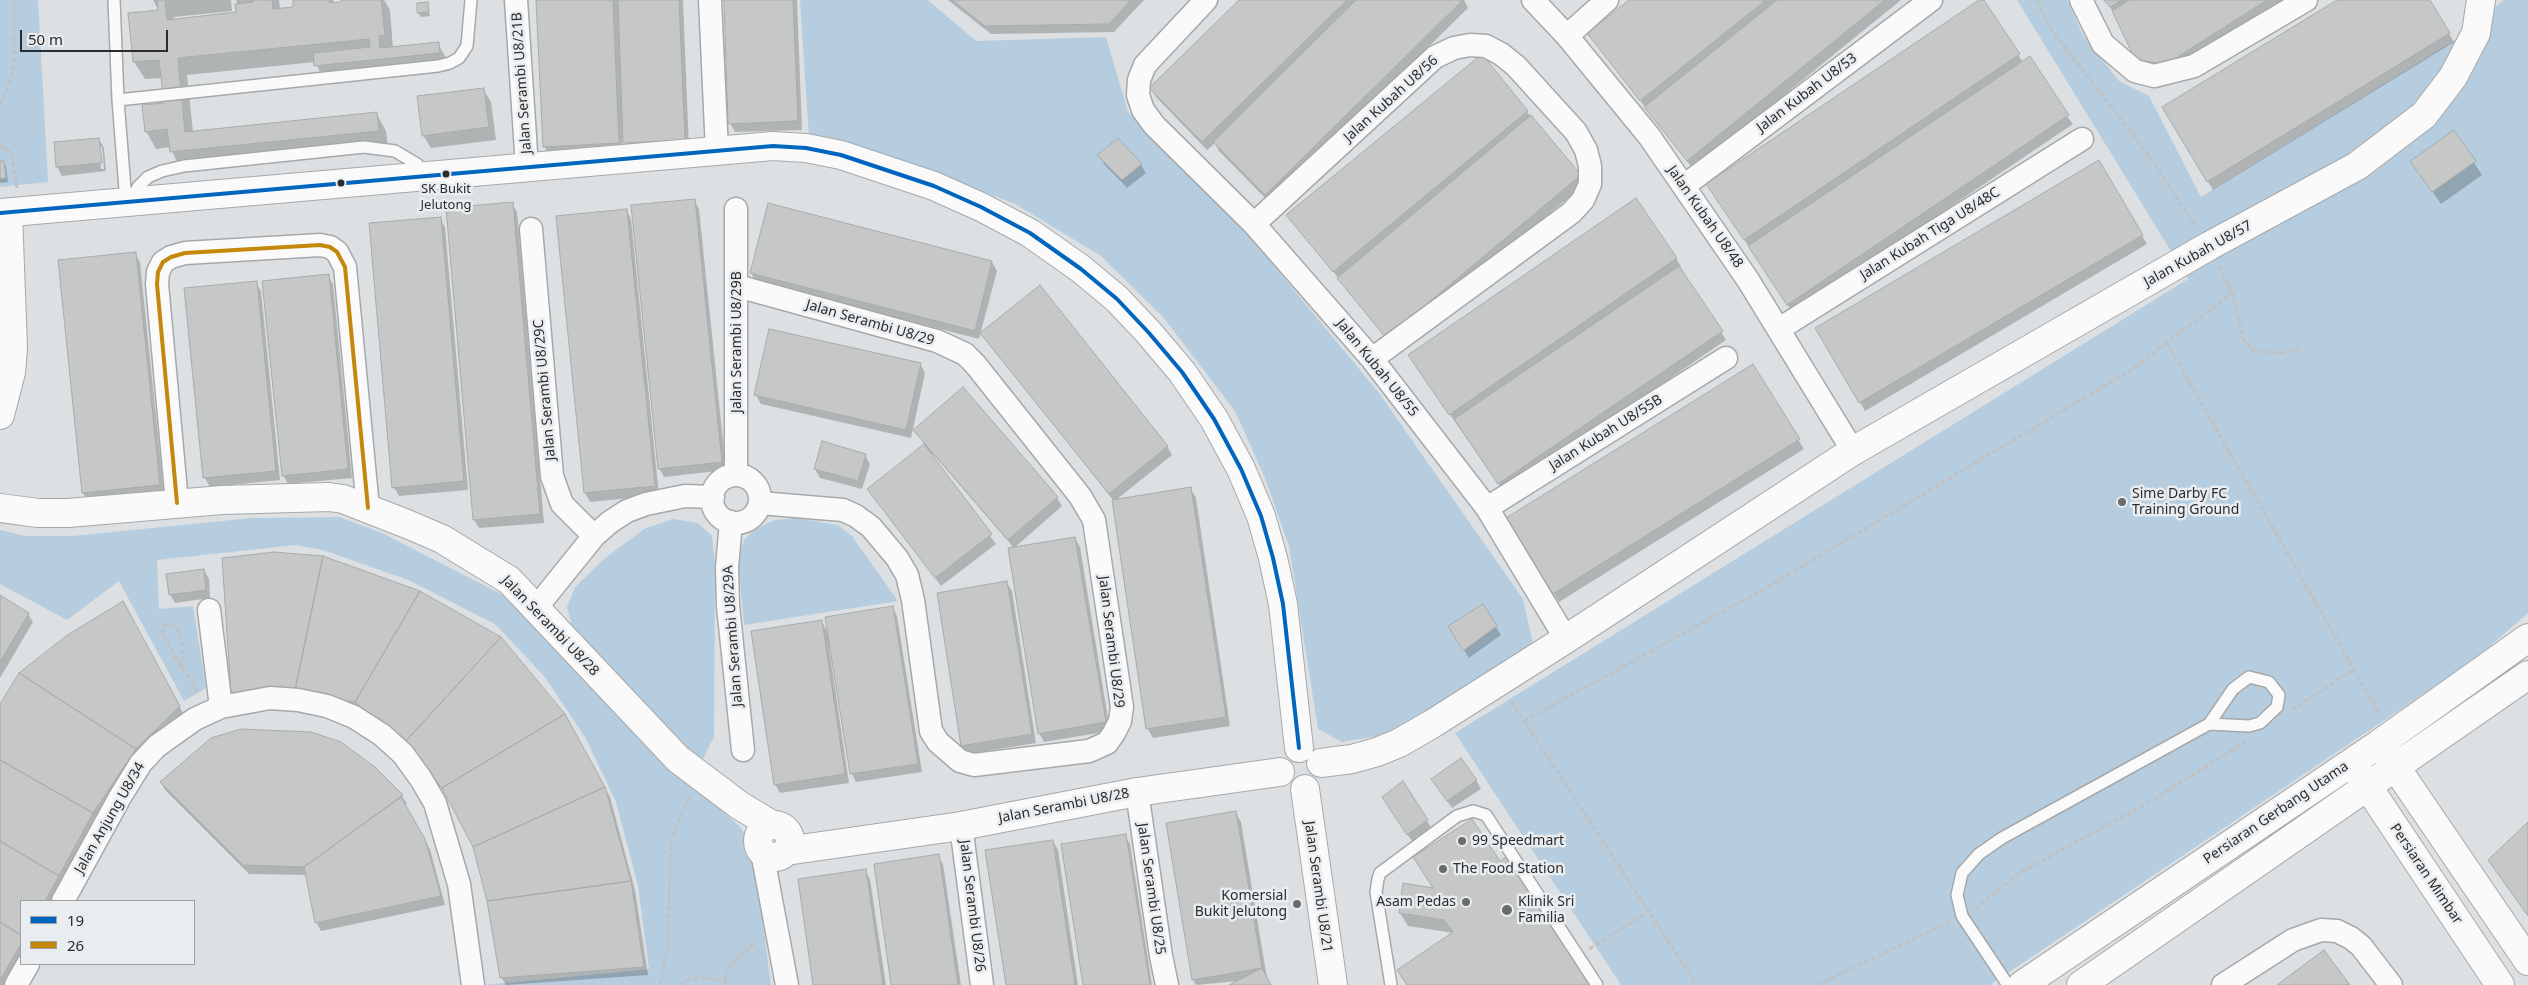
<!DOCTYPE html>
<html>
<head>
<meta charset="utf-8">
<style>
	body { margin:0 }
	#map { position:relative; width:2528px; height:985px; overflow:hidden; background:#dde0e2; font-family:"Noto Sans",sans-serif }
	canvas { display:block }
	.legend { position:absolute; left:20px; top:900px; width:175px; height:65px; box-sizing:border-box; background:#eaedf0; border:1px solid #9ea0a2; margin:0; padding:6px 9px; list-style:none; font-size:15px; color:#2b2c2d }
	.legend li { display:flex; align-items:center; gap:10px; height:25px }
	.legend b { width:25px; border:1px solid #9ea0a2 }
	.scale { position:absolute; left:20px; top:30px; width:148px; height:22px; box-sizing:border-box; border:2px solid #2b2c2d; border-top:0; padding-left:6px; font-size:15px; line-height:18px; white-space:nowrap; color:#2b2c2d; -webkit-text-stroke:4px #eaedf0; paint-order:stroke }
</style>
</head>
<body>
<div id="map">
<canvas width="2528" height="985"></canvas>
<ul class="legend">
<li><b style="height:6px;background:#0065bd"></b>19</li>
<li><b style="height:6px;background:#c4880b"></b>26</li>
</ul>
<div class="scale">50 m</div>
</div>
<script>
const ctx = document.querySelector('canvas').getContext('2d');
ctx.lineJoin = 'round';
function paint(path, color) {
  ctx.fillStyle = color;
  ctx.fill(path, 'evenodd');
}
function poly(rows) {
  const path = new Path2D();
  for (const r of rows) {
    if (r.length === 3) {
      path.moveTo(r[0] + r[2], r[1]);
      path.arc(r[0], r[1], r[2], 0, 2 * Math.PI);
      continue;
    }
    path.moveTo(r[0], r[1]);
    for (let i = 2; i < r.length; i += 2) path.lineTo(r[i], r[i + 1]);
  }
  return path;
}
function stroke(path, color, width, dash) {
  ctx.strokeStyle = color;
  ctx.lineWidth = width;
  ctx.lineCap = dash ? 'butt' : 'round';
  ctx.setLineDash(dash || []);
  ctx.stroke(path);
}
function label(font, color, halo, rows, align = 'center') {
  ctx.font = font + ' "Noto Sans",sans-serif';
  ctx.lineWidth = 5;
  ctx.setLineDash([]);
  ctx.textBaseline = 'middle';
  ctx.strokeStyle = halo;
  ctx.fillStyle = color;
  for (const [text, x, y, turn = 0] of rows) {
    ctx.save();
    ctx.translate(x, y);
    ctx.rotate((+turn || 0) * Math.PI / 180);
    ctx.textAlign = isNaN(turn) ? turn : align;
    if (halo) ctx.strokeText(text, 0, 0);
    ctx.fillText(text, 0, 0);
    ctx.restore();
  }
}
paint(poly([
	[0,0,38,0,48,182,0,187],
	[800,0,928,0,976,41,1106,37,1128,112,1241,226,1379,393,1523,599,1534,648,1406,731,1342,742,1318,729,1289,546,1265,478,1235,411,1163,317,1101,256,1015,204,918,167,809,138],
	[2017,0,2067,0,2083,35,2119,81,2149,96,2201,197,2455,40,2504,0,2528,0,2528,613,2474,660,1990,985,1621,985,1455,733,2188,279],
	[339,517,382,533,503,595,618,716,739,826,748,839,755,863,771,985,484,985,649,969,638,886,616,802,585,737,544,676,495,624,408,580,323,550,296,545,157,560,159,609,193,606,206,688,184,701,119,581,67,620,0,584,0,530,25,536,73,536,251,518],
	[797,518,838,525,852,536,898,601,744,625,738,560,744,540,755,529,775,520],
	[673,519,698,523,712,536,715,564,714,737,701,763,682,747,572,626,567,607,575,587,604,559,644,529]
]), '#b6cddf');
paint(poly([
	[153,0,231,0,232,11,174,17,174,20,237,13,238,5,236,0,279,0,280,9,295,8,294,0,333,0,335,4,342,4,342,0,384,0,390,10,393,48,438,44,448,61,449,71,326,83,315,62,187,75,193,132,376,113,386,131,388,148,181,170,170,147,156,149,146,131,165,104,162,78,145,79,134,62,159,11],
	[538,0,683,0,689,149,630,151,622,138,623,152,549,155,544,146],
	[725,0,797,0,802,130,735,132,730,123],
	[948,0,1144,0,1114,32,991,34],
	[1241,0,1464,0,1468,8,1270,203,1219,151,1215,143,1207,150,1156,97,1151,88],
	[1631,0,1901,0,1693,169,1589,34],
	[1981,0,2023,62,2073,124,1793,313,1713,193],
	[2104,0,2285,0,2171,74,2142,67,2115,14],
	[2340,0,2429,0,2454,42,2213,190,2164,108],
	[427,3,430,16,421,17,418,13],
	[483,89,491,102,496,140,431,148,423,135],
	[1527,112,1585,184,1392,345,1288,215],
	[2454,132,2482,175,2441,204,2420,174],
	[99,139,104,148,106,171,62,176,57,167,55,143],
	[99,147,102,147,104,169,101,169],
	[1099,155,1141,165,1146,173,1127,188,1104,164],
	[0,162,3,162,6,166,8,182,0,183],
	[2099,162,2147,244,1865,411,1817,329],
	[694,200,699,209,726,470,664,477,659,468],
	[512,204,517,212,544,523,479,528,474,520],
	[626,210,631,219,659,495,590,502,585,493,557,217],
	[440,218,445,227,468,490,399,496,394,487],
	[135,254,140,262,164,494,88,501,83,493],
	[1676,258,1681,267,1679,268,1726,340,1504,492,1415,364],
	[992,262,997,271,979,339,756,281,751,273],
	[328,276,333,284,352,478,288,484,283,475],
	[256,283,261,291,280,480,210,487,205,478,186,290],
	[982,333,1167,446,1172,455,1116,500,1191,489,1196,498,1230,726,1153,738,1148,729,1113,500],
	[920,364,925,373,911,438,761,404,756,395],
	[1753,366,1804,449,1559,602,1513,527],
	[915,430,1057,498,1062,506,1014,548,933,454,931,456,996,544,941,586,868,489,925,445],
	[865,455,870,464,862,489,820,478,815,469],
	[1075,538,1080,547,1110,731,1044,742,1039,733],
	[204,570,209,579,210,598,175,603,170,594],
	[1007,583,1012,591,1036,743,967,754,962,745],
	[0,597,28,614,33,622,0,678],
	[122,603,184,715,54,901,21,901,21,961,7,985,0,985,0,707],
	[1483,606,1501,635,1469,658,1454,635],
	[892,607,897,616,922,772,856,782,852,774,831,647,829,647,849,783,780,793,775,784,822,622,829,635],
	[500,638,564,715,610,797,635,890,648,975,506,985,501,977,488,901,474,846,447,795,412,751,299,703],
	[1476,780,1481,789,1452,808,1438,788],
	[161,783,402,796,407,804,405,806,430,849,445,905,321,931,316,922,307,875,249,874,166,791],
	[1389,805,1427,821,1432,829,1413,843],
	[1236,813,1241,822,1267,978,1270,985,1232,985,1238,981,1196,985,1193,979],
	[1125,836,1130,844,1152,985,1084,985],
	[1053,841,1058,850,1078,985,1007,985],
	[938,856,943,864,961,985,893,985],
	[1499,862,1589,985,1407,985,1454,933,1408,926,1400,913,1434,889],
	[865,871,870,879,886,985,814,985]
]), '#0003');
const building = poly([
	[157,0,165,0,167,20,236,12,235,4,253,2,253,0,272,0,273,9,293,7,293,0,329,0,330,3,341,2,341,0,381,0,385,35,379,36,380,48,439,42,440,53,314,66,313,53,370,47,369,39,178,58,185,132,377,112,379,131,170,152,167,129,145,132,142,105,164,103,159,60,133,62,128,13,158,10,157,0],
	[536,0,613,0,619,143,543,147,536,0],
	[618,0,679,0,685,140,623,143,618,0],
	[724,0,793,0,798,121,728,124,724,0],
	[952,0,1131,0,1109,24,985,26,952,0],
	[1239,0,1347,0,1202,142,1149,88,1239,0],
	[1356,0,1463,0,1265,195,1213,142,1356,0],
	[1629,0,1766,0,1640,101,1587,33,1629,0],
	[1777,0,1885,0,1687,161,1644,107,1777,0],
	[1979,0,1984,0,2020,54,1744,240,1706,184,1979,0],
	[2104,0,2122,0,2110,7,2104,0],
	[2129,0,2267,0,2165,65,2135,59,2112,11,2129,0],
	[2337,0,2430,0,2450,33,2207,182,2162,107,2337,0],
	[428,2,429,12,417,13,417,3,428,2],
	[1482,54,1528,111,1333,272,1286,215,1482,54],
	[2030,56,2069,115,1787,305,1748,246,2030,56],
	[484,88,489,127,422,136,417,96,484,88],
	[1531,115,1581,175,1386,338,1337,278,1531,115],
	[2454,130,2476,161,2432,192,2410,161,2454,130],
	[99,138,102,163,56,167,54,142,99,138],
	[1118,138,1142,164,1122,180,1097,155,1118,138],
	[2099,160,2143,235,1859,403,1815,328,2099,160],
	[0,161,4,161,6,178,0,179,0,161],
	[1636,198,1677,258,1449,415,1408,355,1636,198],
	[695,199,722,462,658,469,631,205,695,199],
	[513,202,540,514,473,520,446,208,513,202],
	[768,203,992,261,975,331,750,273,768,203],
	[627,209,655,486,584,493,556,216,627,209],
	[441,217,464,481,392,488,369,223,441,217],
	[136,252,160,485,82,493,58,260,136,252],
	[1679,266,1723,331,1498,484,1454,419,1679,266],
	[329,274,348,469,282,476,262,281,329,274],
	[257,281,276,471,203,478,184,288,257,281],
	[1040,285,1168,446,1109,494,980,333,1040,285],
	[769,329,921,363,906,430,754,395,769,329],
	[1753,364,1800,439,1553,594,1506,518,1753,364],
	[963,387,1058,497,1008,540,913,430,963,387],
	[822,441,866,454,858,481,814,469,822,441],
	[924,444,992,534,935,578,867,489,924,444],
	[1191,487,1226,717,1146,729,1112,500,1191,487],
	[1075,537,1106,722,1038,734,1008,548,1075,537],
	[274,552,323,556,294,695,231,694,222,558,274,552],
	[323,556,420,591,355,702,294,695,323,556],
	[204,569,206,590,169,595,166,574,204,569],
	[1007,581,1032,734,961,746,937,593,1007,581],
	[420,591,501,637,405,742,355,702,420,591],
	[0,595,29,613,0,662,0,595],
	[123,601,180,706,136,749,19,673,66,636,123,601],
	[1483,604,1497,626,1463,651,1448,626,1483,604],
	[893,606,918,764,850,774,825,617,893,606],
	[822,620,845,774,774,785,751,631,822,620],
	[501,637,565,714,442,788,405,742,501,637],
	[19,673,136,749,93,813,0,760,0,704,19,673],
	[565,714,605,787,473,847,442,788,565,714],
	[241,729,311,732,341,742,375,767,403,795,304,867,243,865,160,782,211,738,241,729],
	[1461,758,1477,780,1447,801,1431,779,1461,758],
	[0,760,93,813,59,876,0,841,0,760],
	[1403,781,1428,820,1407,835,1382,797,1403,781],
	[605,787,631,881,487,901,473,847,605,787],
	[401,797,425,839,441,896,315,923,304,867,401,797],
	[1236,811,1262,968,1192,980,1166,823,1236,811],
	[1472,819,1500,861,1507,856,1590,985,1407,985,1397,970,1453,932,1444,920,1399,913,1403,883,1433,888,1413,857,1472,819],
	[2528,822,2528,916,2488,860,2528,822],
	[1126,834,1150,985,1083,985,1061,844,1126,834],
	[1053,840,1075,985,1006,985,985,850,1053,840],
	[0,841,59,876,45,901,21,901,21,935,0,922,0,841],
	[939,854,958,985,891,985,874,864,939,854],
	[866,869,883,985,813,985,798,879,866,869],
	[631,881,644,967,500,978,487,901,631,881],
	[0,922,21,935,21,944,0,980,0,922],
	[2324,950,2350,985,2277,985,2324,950],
	[1262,968,1271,985,1229,985,1262,968]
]);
paint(building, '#c6c7c7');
stroke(building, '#a9abab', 1);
const lane = poly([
	[114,0,118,100,438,66,450,63,459,58,467,46,471,0],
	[118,100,126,202],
	[132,199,138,187,148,177,162,171,184,166,364,147,395,151,417,164,423,176],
	[1391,985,1376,892,1378,879,1380,873,1457,816,1473,811,1486,815,1597,985],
	[2008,985,1962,916,1957,895,1962,873,1979,854,2002,838,2209,724,2233,689,2249,677,2269,682,2279,695,2277,707,2260,723,2249,726,2209,724]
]);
const street = poly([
	[516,0,527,167],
	[710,0,717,151],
	[1206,0,1145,65,1139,80,1138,95,1143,110,1154,125,1254,224,1372,359,1487,508,1566,639],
	[1533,0,1567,36,1649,136,1748,280,1853,451],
	[2081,0,2103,44,2135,71,2154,76,2194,66,2306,0],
	[1567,36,1607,0],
	[1684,186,1931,0],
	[1254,224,1435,57,1454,48,1470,45,1486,46,1501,54,1516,66,1576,132,1586,150,1590,166,1590,184,1583,200,1571,213,1372,359],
	[531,229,552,476,562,504,594,536],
	[737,286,937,341,965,354,975,364,1080,496,1094,520,1122,707,1120,721,1114,733,1107,743,1089,751,974,765,960,761,938,742,931,731,913,600,907,575,897,558,871,527,856,516,843,510,760,503],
	[1779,329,2082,139],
	[736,475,736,209],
	[736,499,24],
	[177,503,157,284,158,272,163,262,171,257,185,253,320,245,330,247,337,252,345,267,368,508],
	[1487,508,1726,358],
	[731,522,727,567,728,606,743,750],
	[536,608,594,536,610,522,627,511,646,504,685,496,713,497],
	[209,610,221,707],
	[1137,792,1161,956,1167,985],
	[961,826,982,985],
	[762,852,787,985],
	[63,901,120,797,141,763,157,746,195,719,221,707,270,698,298,700,327,706,354,717,382,735,403,754,421,779,435,803,459,884,473,985],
	[16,985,28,964],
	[2223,985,2293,940,2321,930,2337,931,2351,938,2361,946,2391,985]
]);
const secondary = poly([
	[0,213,773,146,806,148,841,155,934,186,981,207,1030,233,1081,269,1117,299,1149,333,1182,372,1214,419,1241,469,1261,516,1273,558,1283,604,1299,748],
	[0,415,11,372,13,348,8,213],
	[0,508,38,513,68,513,222,500,329,497,343,499,407,524,442,539,509,580,678,759,739,805,772,825],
	[2386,753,2528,961],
	[1321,763,1352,759,1377,752,1399,743,1432,724,1566,639,1853,451,2209,246,2357,166,2424,115,2453,77,2476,33,2481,0],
	[2358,772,2500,985],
	[1305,789,1333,985],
	[774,841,16],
	[786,851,961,826,1137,792,1280,772],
	[2022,985,2379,744,2528,638],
	[2081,985,2528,675]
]);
stroke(lane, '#a6a8a9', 14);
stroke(street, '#a6a8a9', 25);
stroke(secondary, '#a6a8a9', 30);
stroke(poly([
	[2037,0,2050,28,2145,150,2197,228],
	[0,105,11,79,14,63,14,0],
	[0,147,5,147,12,155,17,188],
	[2219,266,2232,293,2243,339,2253,351,2282,353,2302,348],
	[2167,343,2380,715],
	[182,669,182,642,179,632,173,624,164,625,163,634,182,669,192,681,197,693],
	[1511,701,1697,985],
	[2292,710,2354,669],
	[1524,721,1764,589,2131,370,2232,293],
	[1975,910,2016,875,2153,800,2245,742],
	[1589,949,1648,912],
	[725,981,726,971,733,962,758,940],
	[660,985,668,945,671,840,690,795],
	[680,985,690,979,701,977,725,981,731,985],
	[1817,985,1949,922]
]), '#c0c1c2', 3, [5, 2.5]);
stroke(lane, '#fafafb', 11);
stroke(street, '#fafafb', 22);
stroke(secondary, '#fafafb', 28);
stroke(poly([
	[0,213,773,146,806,148,841,155,934,186,981,207,1030,233,1081,269,1117,299,1149,333,1182,372,1214,419,1241,469,1261,516,1273,558,1283,604,1299,748]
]), '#0065bd', 4);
stroke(poly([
	[177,503,157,284,158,272,163,262,171,257,185,253,320,245,330,247,337,252,345,267,368,508]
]), '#c4880b', 4);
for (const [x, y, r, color] of [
	[446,174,4.5,"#2b2c2d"],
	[341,183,4.5,"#2b2c2d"],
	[2122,502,5,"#696b6c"],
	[1462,841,5,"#696b6c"],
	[1443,869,5,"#696b6c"],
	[1466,902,5,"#696b6c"],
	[1297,904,5,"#696b6c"],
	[1507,910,6,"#696b6c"]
]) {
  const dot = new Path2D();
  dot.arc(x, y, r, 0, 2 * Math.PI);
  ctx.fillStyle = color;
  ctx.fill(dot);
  stroke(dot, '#eaedf0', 2);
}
label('13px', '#2b2c2d', '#eaedf0', [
	["SK Bukit",446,189],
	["Jelutong",446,205]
]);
label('14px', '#2b2c2d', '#eaedf0', [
	["Jalan Serambi U8/21B",522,83,-94],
	["Jalan Kubah U8/53",1807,93,-37],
	["Jalan Kubah U8/56",1391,99,-42],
	["Jalan Kubah U8/48",1705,217,55],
	["Jalan Kubah Tiga U8/48C",1930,234,-32],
	["Jalan Kubah U8/57",2198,254,-29],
	["Jalan Serambi U8/29",870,323,16],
	["Jalan Serambi U8/29B",737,342,-90],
	["Jalan Kubah U8/55",1377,368,51],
	["Jalan Serambi U8/29C",545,390,-95],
	["Jalan Kubah U8/55B",1606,433,-32],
	["Jalan Serambi U8/28",550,626,46],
	["Jalan Serambi U8/29A",733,636,-94],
	["Jalan Serambi U8/29",1111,642,83],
	["Jalan Serambi U8/28",1064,806,-11],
	["Persiaran Gerbang Utama",2276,813,-34],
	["Jalan Anjung U8/34",110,818,-60],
	["Persiaran Mimbar",2426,874,56],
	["Jalan Serambi U8/21",1318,887,82],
	["Jalan Serambi U8/25",1151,889,82],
	["Jalan Serambi U8/26",972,906,83]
]);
label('14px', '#2b2c2d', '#eaedf0', [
	["Sime Darby FC",2132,494],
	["Training Ground",2132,510],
	["99 Speedmart",1472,841],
	["The Food Station",1453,869],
	["Komersial",1287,896,"right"],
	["Bukit Jelutong",1287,912,"right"],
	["Asam Pedas",1456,902,"right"],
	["Klinik Sri",1518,902],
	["Familia",1518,918]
], 'left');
</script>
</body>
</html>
